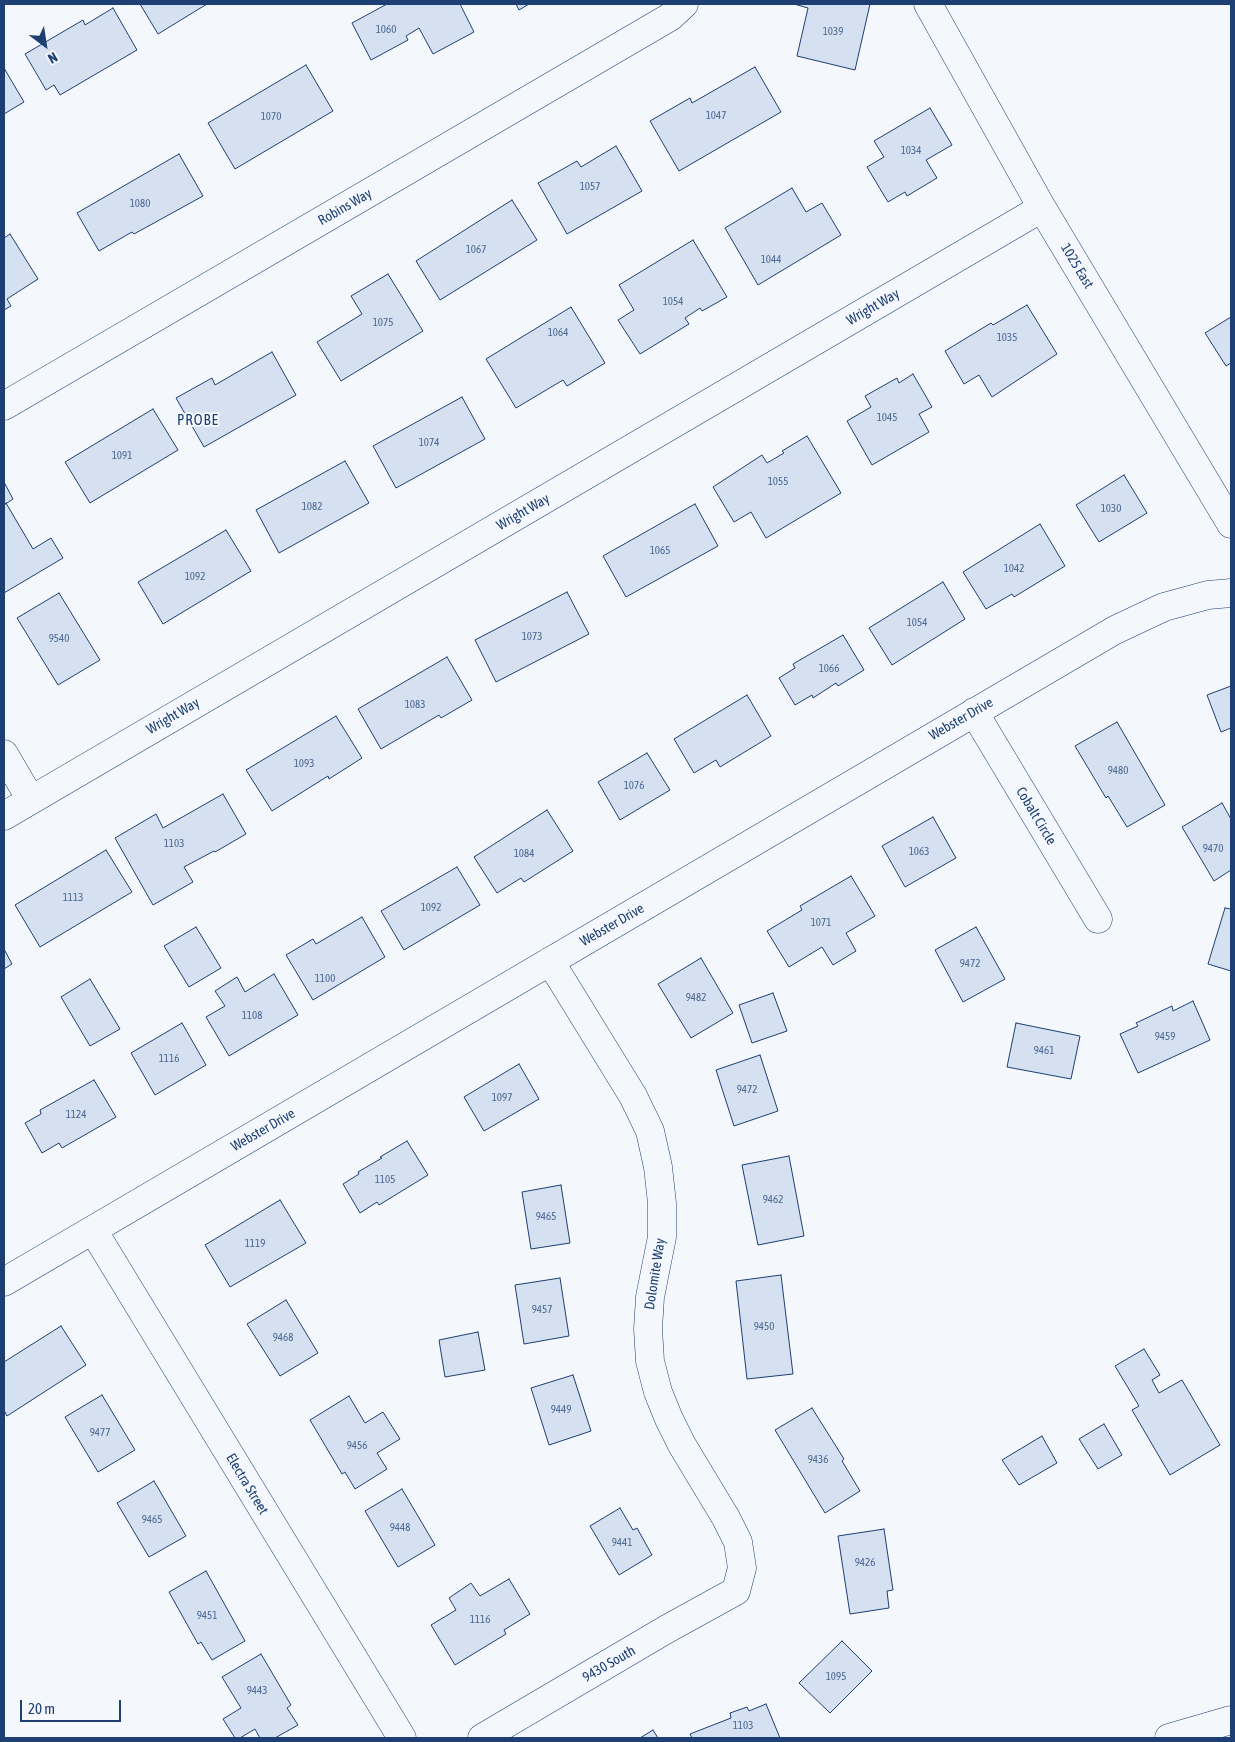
<!DOCTYPE html>
<html>
<head>
<meta charset="utf-8">
<style>
	body { margin:0 }
	#map { position:relative; width:1235px; height:1742px; overflow:hidden; background:#f4f7fb; font-family:"Asap Condensed",sans-serif }
	canvas { display:block }
	.frame { position:absolute; inset:0; border:5px solid #1d3f73; pointer-events:none }
	.north { position:absolute; left:20px; top:20px; width:50px; height:50px; -webkit-text-stroke:4px #f4f7fb; paint-order:stroke; rotate:149deg; font-size:14px; font-weight:700; line-height:20px; text-align:center; color:#1d3f73 }
	.north::after { content:''; display:block; margin:auto; width:18px; height:22px; background:#1d3f73; clip-path:polygon(50% 0,100% 100%,50% 72%,0 100%) }
	.scale { position:absolute; left:20px; top:1700px; width:101px; height:22px; box-sizing:border-box; border:2px solid #1d3f73; border-top:0; padding-left:6px; font-size:15px; line-height:18px; white-space:nowrap; color:#1d3f73; -webkit-text-stroke:4px #f4f7fb; paint-order:stroke }
</style>
</head>
<body>
<div id="map">
<canvas width="1235" height="1742"></canvas>
<div class="frame"></div>
<div class="north">N</div>
<div class="scale">20 m</div>
</div>
<script>
const ctx = document.querySelector('canvas').getContext('2d');
ctx.lineJoin = 'round';
function paint(path, color) {
  ctx.fillStyle = color;
  ctx.fill(path, 'evenodd');
}
function poly(rows) {
  const path = new Path2D();
  for (const r of rows) {
    path.moveTo(r[0], r[1]);
    for (let i = 2; i < r.length; i += 2) path.lineTo(r[i], r[i + 1]);
  }
  return path;
}
function stroke(path, color, width, dash) {
  ctx.strokeStyle = color;
  ctx.lineWidth = width;
  ctx.lineCap = dash ? 'butt' : 'round';
  ctx.setLineDash(dash || []);
  ctx.stroke(path);
}
function label(font, color, halo, rows, align = 'center') {
  ctx.font = font + ' "Asap Condensed",sans-serif';
  ctx.lineWidth = 4;
  ctx.setLineDash([]);
  ctx.textBaseline = 'middle';
  ctx.strokeStyle = halo;
  ctx.fillStyle = color;
  for (const [text, x, y, turn = 0] of rows) {
    ctx.save();
    ctx.translate(x, y);
    ctx.rotate((+turn || 0) * Math.PI / 180);
    ctx.textAlign = isNaN(turn) ? turn : align;
    if (halo) ctx.strokeText(text, 0, 0);
    ctx.fillText(text, 0, 0);
    ctx.restore();
  }
}
const building = poly([
	[140,4,207,4,158,34,140,4],
	[387,4,460,4,474,32,433,54,419,28,406,36,408,40,371,60,352,23,387,4],
	[516,4,529,4,519,10,516,4],
	[794,4,870,4,855,70,797,56,808,8,794,4],
	[113,8,137,50,60,95,54,85,46,90,25,54,83,20,85,25,113,8],
	[306,65,333,111,235,169,208,123,306,65],
	[755,67,781,112,679,171,650,121,690,98,692,103,755,67],
	[4,68,24,102,4,114,4,68],
	[930,108,952,145,926,160,937,178,907,196,905,192,888,202,867,167,884,157,874,141,930,108],
	[616,146,642,191,567,234,538,183,577,161,581,167,616,146],
	[179,154,203,196,134,234,132,232,99,251,77,213,179,154],
	[792,188,806,212,822,203,841,235,758,285,725,228,792,188],
	[512,200,537,240,440,300,416,261,512,200],
	[10,234,38,279,7,299,11,306,4,310,4,238,10,234],
	[693,240,727,297,702,311,700,308,685,318,689,324,640,354,618,320,634,310,619,285,693,240],
	[388,274,423,331,341,381,317,342,362,314,351,296,388,274],
	[1027,305,1057,354,992,397,979,375,964,384,945,351,991,323,993,325,1027,305],
	[571,307,605,363,567,386,563,380,516,408,486,359,571,307],
	[1231,317,1231,363,1226,366,1205,333,1231,317],
	[272,352,296,395,204,447,176,398,212,378,215,385,272,352],
	[913,374,932,407,919,414,929,432,872,465,847,421,871,407,865,396,897,378,899,383,913,374],
	[462,397,485,439,396,488,373,446,462,397],
	[153,409,178,450,90,503,65,462,153,409],
	[807,436,841,493,766,538,751,512,734,522,713,487,762,455,767,463,784,453,782,451,807,436],
	[345,461,369,503,279,553,256,510,345,461],
	[1124,475,1147,513,1099,542,1076,505,1124,475],
	[4,482,13,499,4,505,4,482],
	[6,503,33,549,51,538,63,558,4,593,4,505,6,503],
	[695,504,718,546,626,597,603,556,695,504],
	[1040,524,1065,566,1014,597,1012,594,986,609,963,572,1040,524],
	[226,530,251,571,163,624,138,582,226,530],
	[943,582,965,619,892,665,869,628,943,582],
	[567,592,589,634,496,682,475,640,567,592],
	[59,593,100,660,58,685,17,618,59,593],
	[843,635,864,670,838,686,836,683,813,698,812,695,795,705,779,678,795,668,793,664,843,635],
	[447,657,472,700,441,718,439,715,381,749,358,709,447,657],
	[1231,686,1231,728,1221,732,1207,695,1231,686],
	[747,695,771,736,720,767,716,760,694,773,674,739,747,695],
	[336,716,362,758,329,779,328,776,272,811,246,770,336,716],
	[1117,722,1165,805,1127,827,1108,796,1106,798,1075,746,1117,722],
	[647,753,670,790,620,820,598,782,647,753],
	[223,794,246,834,215,852,214,851,184,867,193,882,153,905,115,838,156,814,163,828,223,794],
	[1222,803,1231,819,1231,870,1214,881,1182,827,1222,803],
	[547,810,573,851,524,882,521,878,497,893,474,857,547,810],
	[933,817,956,858,905,887,882,846,933,817],
	[106,850,132,892,40,947,15,905,106,850],
	[457,867,480,905,404,950,381,911,457,867],
	[851,876,875,916,846,933,856,951,833,965,822,947,789,967,767,931,802,910,800,906,851,876],
	[1225,908,1231,909,1231,971,1208,964,1225,908],
	[362,917,385,957,313,1000,286,955,313,939,316,944,362,917],
	[196,927,221,968,189,987,164,946,196,927],
	[976,927,1005,979,963,1002,935,950,976,927],
	[4,949,12,964,4,969,4,949],
	[701,958,733,1013,691,1038,658,984,701,958],
	[274,974,298,1015,229,1056,206,1017,225,1006,215,991,237,977,245,992,274,974],
	[90,979,120,1029,90,1046,61,997,90,979],
	[773,993,787,1031,752,1043,739,1005,773,993],
	[1193,1001,1210,1040,1138,1073,1120,1034,1138,1026,1136,1023,1172,1006,1173,1011,1193,1001],
	[182,1023,206,1065,155,1095,131,1053,182,1023],
	[1016,1023,1080,1036,1071,1079,1007,1067,1016,1023],
	[760,1055,778,1111,734,1126,716,1070,760,1055],
	[519,1064,539,1099,484,1131,464,1097,519,1064],
	[94,1080,116,1117,62,1148,59,1143,42,1153,25,1123,41,1114,40,1110,94,1080],
	[407,1141,428,1175,379,1205,377,1202,360,1213,343,1184,359,1174,358,1172,382,1158,380,1157,407,1141],
	[789,1156,804,1236,758,1245,742,1165,789,1156],
	[561,1185,570,1243,531,1249,522,1192,561,1185],
	[280,1200,306,1243,230,1287,205,1245,280,1200],
	[781,1275,793,1374,747,1379,736,1281,781,1275],
	[560,1278,569,1336,524,1344,515,1285,560,1278],
	[286,1300,318,1353,280,1376,247,1324,286,1300],
	[61,1326,86,1365,7,1416,4,1410,4,1362,61,1326],
	[478,1332,485,1370,445,1377,439,1340,478,1332],
	[1144,1349,1160,1375,1152,1380,1159,1393,1182,1380,1220,1445,1170,1475,1132,1410,1139,1406,1115,1366,1144,1349],
	[573,1375,591,1431,549,1445,531,1388,573,1375],
	[102,1395,135,1450,98,1472,65,1417,102,1395],
	[349,1396,365,1423,383,1412,400,1439,377,1453,387,1469,355,1489,345,1472,342,1474,310,1420,349,1396],
	[812,1408,844,1459,842,1461,860,1491,825,1513,775,1430,812,1408],
	[1104,1424,1122,1455,1098,1469,1079,1439,1104,1424],
	[1042,1436,1057,1463,1019,1485,1002,1460,1042,1436],
	[154,1481,186,1536,149,1557,117,1503,154,1481],
	[402,1489,435,1545,398,1567,365,1511,402,1489],
	[620,1508,633,1530,637,1528,652,1555,619,1575,590,1526,620,1508],
	[884,1529,893,1590,887,1591,889,1608,850,1614,838,1536,884,1529],
	[206,1571,245,1641,212,1660,201,1642,198,1644,169,1592,206,1571],
	[509,1579,530,1614,504,1630,506,1634,455,1665,431,1625,456,1610,449,1598,471,1583,480,1596,509,1579],
	[842,1641,872,1671,830,1713,799,1683,842,1641],
	[261,1654,291,1705,287,1708,298,1725,275,1738,260,1738,255,1729,240,1738,235,1738,223,1719,241,1708,222,1677,261,1654],
	[766,1704,780,1738,692,1738,690,1734,731,1718,730,1713,747,1707,749,1711,766,1704],
	[653,1730,658,1738,640,1738,653,1730]
]);
paint(building, '#d5e0f0');
stroke(building, '#1d3f73', 1);
const street = poly([
	[928,4,1042,208,1231,524],
	[4,406,670,17,684,4],
	[974,712,1098,919],
	[4,754,31,800],
	[4,816,1042,208],
	[93,1230,402,1738],
	[4,1282,1115,630,1164,607,1208,595,1231,593],
	[482,1738,667,1629,736,1591,742,1568,738,1542,726,1518,682,1445,669,1419,658,1392,650,1361,648,1329,650,1297,662,1237,662,1203,658,1167,650,1131,633,1096,550,961]
]);
const primary = poly([
	[1169,1738,1231,1720]
]);
stroke(street, '#1d3f73', 29);
stroke(primary, '#1d3f73', 29);
stroke(street, '#f4f7fb', 28);
stroke(primary, '#f4f7fb', 28);
label('11px', '#4b6792', null, [
	["1060",386,30],
	["1039",833,32],
	["1047",716,116],
	["1070",271,117],
	["1034",911,151],
	["1057",590,187],
	["1080",140,204],
	["1067",476,250],
	["1044",771,260],
	["1054",673,302],
	["1075",383,323],
	["1064",558,333],
	["1035",1007,338],
	["1045",887,418],
	["1074",429,443],
	["1091",122,456],
	["1055",778,482],
	["1082",312,507],
	["1030",1111,509],
	["1065",660,551],
	["1042",1014,569],
	["1092",195,577],
	["1054",917,623],
	["1073",532,637],
	["9540",59,639],
	["1066",829,669],
	["1083",415,705],
	["1093",304,764],
	["9480",1118,771],
	["1076",634,786],
	["1103",174,844],
	["9470",1213,849],
	["1063",919,852],
	["1084",524,854],
	["1113",73,898],
	["1092",431,908],
	["1071",821,923],
	["9472",970,964],
	["1100",325,979],
	["9482",696,998],
	["1108",252,1016],
	["9459",1165,1037],
	["9461",1044,1051],
	["1116",169,1059],
	["9472",747,1090],
	["1097",502,1098],
	["1124",76,1115],
	["1105",385,1180],
	["9462",773,1200],
	["9465",546,1217],
	["1119",255,1244],
	["9457",542,1310],
	["9450",764,1327],
	["9468",283,1338],
	["9449",561,1410],
	["9477",100,1433],
	["9456",357,1446],
	["9436",818,1460],
	["9465",152,1520],
	["9448",400,1528],
	["9441",622,1543],
	["9426",865,1563],
	["9451",207,1616],
	["1116",480,1620],
	["1095",836,1677],
	["9443",257,1691],
	["1103",743,1726]
]);
label('14px', '#1d3f73', '#f4f7fb', [
	["Robins Way",345,207,-30],
	["1025 East",1077,266,59],
	["Wright Way",873,307,-30],
	["Wright Way",523,512,-30],
	["Wright Way",173,716,-30],
	["Webster Drive",961,719,-30],
	["Cobalt Circle",1036,816,59],
	["Webster Drive",612,925,-30],
	["Webster Drive",263,1130,-30],
	["Dolomite Way",655,1274,-81],
	["Electra Street",247,1484,59],
	["9430 South",609,1664,-30]
]);
ctx.letterSpacing = '1px';
label('15px', '#1d3f73', '#f4f7fb', [
	["PROBE",198,420]
]);
ctx.letterSpacing = '0px';
</script>
</body>
</html>
